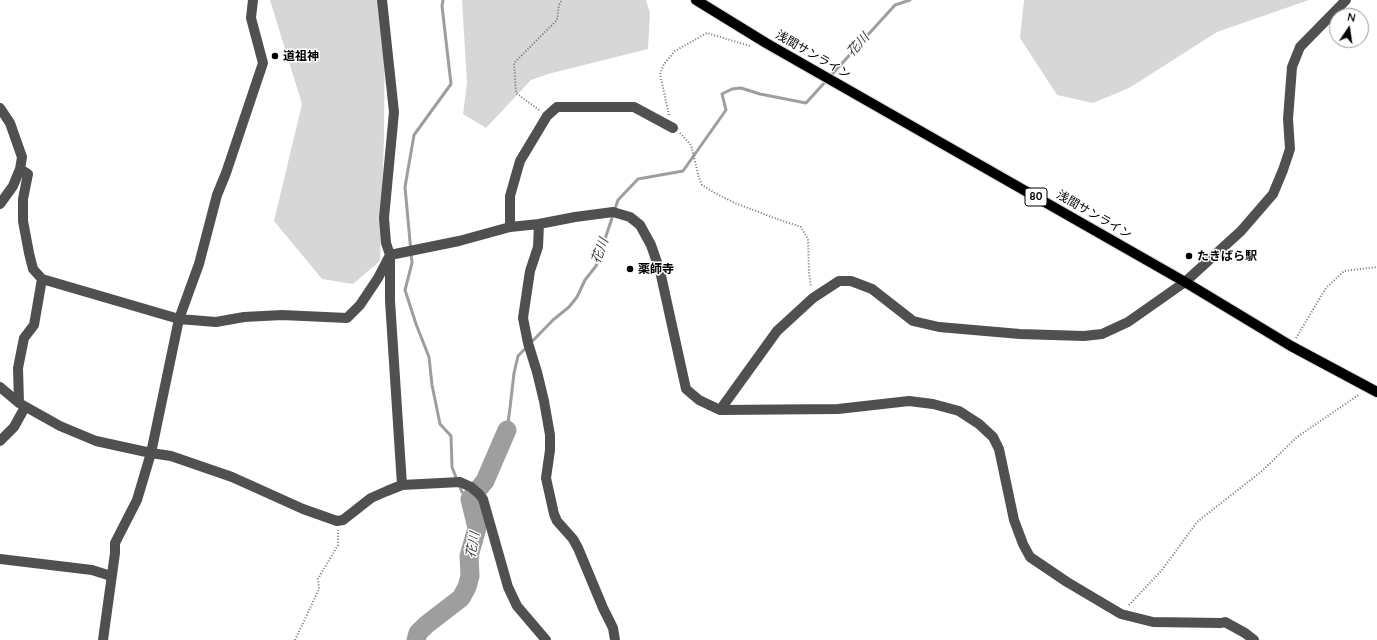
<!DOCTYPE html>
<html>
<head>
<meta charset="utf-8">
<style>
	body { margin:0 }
	#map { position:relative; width:1377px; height:640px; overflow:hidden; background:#fff; font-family:Quicksand,sans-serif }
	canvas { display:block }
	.north { position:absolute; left:1329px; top:8px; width:40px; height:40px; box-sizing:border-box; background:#fff; border:1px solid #999; border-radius:50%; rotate:13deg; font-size:11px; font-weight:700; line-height:16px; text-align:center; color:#000 }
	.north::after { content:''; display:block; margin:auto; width:14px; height:18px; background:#000; clip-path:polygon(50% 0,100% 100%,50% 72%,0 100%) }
</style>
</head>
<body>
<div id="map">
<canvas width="1377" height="640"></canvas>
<div class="north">N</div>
</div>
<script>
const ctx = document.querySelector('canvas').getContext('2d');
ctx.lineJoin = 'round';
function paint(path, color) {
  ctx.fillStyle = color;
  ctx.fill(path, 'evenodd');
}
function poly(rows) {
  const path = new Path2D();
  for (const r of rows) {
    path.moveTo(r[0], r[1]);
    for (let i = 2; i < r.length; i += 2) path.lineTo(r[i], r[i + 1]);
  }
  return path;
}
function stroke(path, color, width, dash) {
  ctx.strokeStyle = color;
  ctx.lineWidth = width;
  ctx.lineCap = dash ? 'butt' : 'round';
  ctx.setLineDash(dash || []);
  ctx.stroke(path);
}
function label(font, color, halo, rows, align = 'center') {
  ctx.font = font + ' Quicksand,"Noto Sans JP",sans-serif';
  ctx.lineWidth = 3;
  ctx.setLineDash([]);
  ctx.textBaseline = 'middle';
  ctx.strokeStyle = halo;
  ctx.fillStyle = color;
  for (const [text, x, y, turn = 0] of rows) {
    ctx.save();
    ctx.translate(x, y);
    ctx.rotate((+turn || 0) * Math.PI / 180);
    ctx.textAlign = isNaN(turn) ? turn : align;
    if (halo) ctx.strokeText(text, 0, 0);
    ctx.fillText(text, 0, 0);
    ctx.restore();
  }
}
paint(poly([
	[270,0,385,0,384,138,380,261,353,284,322,279,274,221,302,104],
	[462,0,646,0,650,13,648,49,548,74,531,80,486,128,463,114,467,83],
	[1024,0,1309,0,1217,32,1129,88,1093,103,1057,95,1020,38]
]), '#d7d7d7');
stroke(poly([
	[443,0,442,6,451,84,414,135,405,187,412,263,405,290,416,324,429,357,432,385,440,424,451,436,452,467,457,480],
	[507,430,510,408,514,373,518,356,553,320,569,307,577,297,585,280,596,266,618,200,638,179,683,171,726,110,722,94,732,89,741,88,760,94,806,103,895,5,910,0],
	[459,485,462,492,470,499]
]), '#9e9e9e', 3);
stroke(poly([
	[416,640,418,633,426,625,461,598,467,587,470,576,469,556,477,528,470,499,485,481,507,430]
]), '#9e9e9e', 19);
const major = poly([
	[696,0,766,43,1185,282,1291,346,1377,392]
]);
stroke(major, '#dbdbdb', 12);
stroke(poly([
	[539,110,516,93,514,63,557,20,559,5,562,0],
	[669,115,660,74,664,64,675,51,707,33,750,46],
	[680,133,691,145,699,178,702,185,715,193,735,203,777,219,801,227,808,239,809,272,811,287],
	[1296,338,1326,288,1344,271,1377,267],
	[1129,605,1162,570,1197,522,1262,471,1297,437,1360,394],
	[295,640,319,589,318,579,338,545,338,530]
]), '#727272', 2, [1, 2]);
stroke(poly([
	[382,0,394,112,384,218,386,243,390,255,390,301,402,485],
	[0,108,10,123,22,157,20,169,13,186,0,204],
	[20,169,28,174,23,199,23,221,29,253,33,269,42,279,179,319,216,322,244,317,282,315,347,318,360,305,378,278,390,255],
	[539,224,538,247,530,271,523,318,528,343,537,372,544,401,550,435,550,450,546,478,554,514,557,521,573,539,578,548,603,608,613,628,615,640],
	[510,227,510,196,520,161,547,116,557,107,634,107,673,128],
	[390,255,459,241,510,227,539,224,575,217,613,212,630,217,640,225,651,245,660,271,686,389,699,400,720,410,838,409,909,401,933,404,959,411,979,424,993,437,999,449,1014,520,1023,544,1030,557,1067,582,1121,614,1153,622,1221,623,1225,622,1245,633,1254,640],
	[0,387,19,403,60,426,96,441,151,453,171,456,232,477,303,509,337,521,343,520,371,498,387,491,402,485,460,482,471,487,479,494,483,499,508,587,517,606,546,640],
	[19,403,18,368,24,338,34,325,42,279],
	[720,410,777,331,813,298,839,281,851,281,872,289,913,321,939,327,1020,334,1084,336,1102,334,1128,322,1185,282,1241,231,1273,194,1283,170,1290,149,1288,119,1292,67,1300,47,1346,0],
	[0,441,14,427,25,407],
	[0,559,92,570,111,576],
	[103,640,115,553,115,543,137,500,151,453,179,319,199,264,217,195,226,173,263,63,251,18,253,0]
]), '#505050', 10);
stroke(major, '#000', 10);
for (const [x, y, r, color] of [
	[275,56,4,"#000"],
	[1189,256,4,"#000"],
	[630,269,4,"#000"]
]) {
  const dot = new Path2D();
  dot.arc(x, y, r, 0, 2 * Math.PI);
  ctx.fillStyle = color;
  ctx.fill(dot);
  stroke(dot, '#fff', 1.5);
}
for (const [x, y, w] of [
	[1036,197,22]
]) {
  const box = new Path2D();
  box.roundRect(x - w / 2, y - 9, w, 18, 3);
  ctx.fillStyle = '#fff';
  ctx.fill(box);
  stroke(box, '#000', 1);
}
label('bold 11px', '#000', null, [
	["80",1036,197]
]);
label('12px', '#000', '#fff', [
	["浅間サンライン",813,55,30],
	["浅間サンライン",1094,215,30]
]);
label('bold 12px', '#000', '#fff', [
	["道祖神",283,56],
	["たきばら駅",1197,256],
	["薬師寺",638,269]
], 'left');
label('italic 13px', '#3f3f3f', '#fff', [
	["花川",858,45,-48],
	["花川",600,251,-70],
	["花川",473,545,-80]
]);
</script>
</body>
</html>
